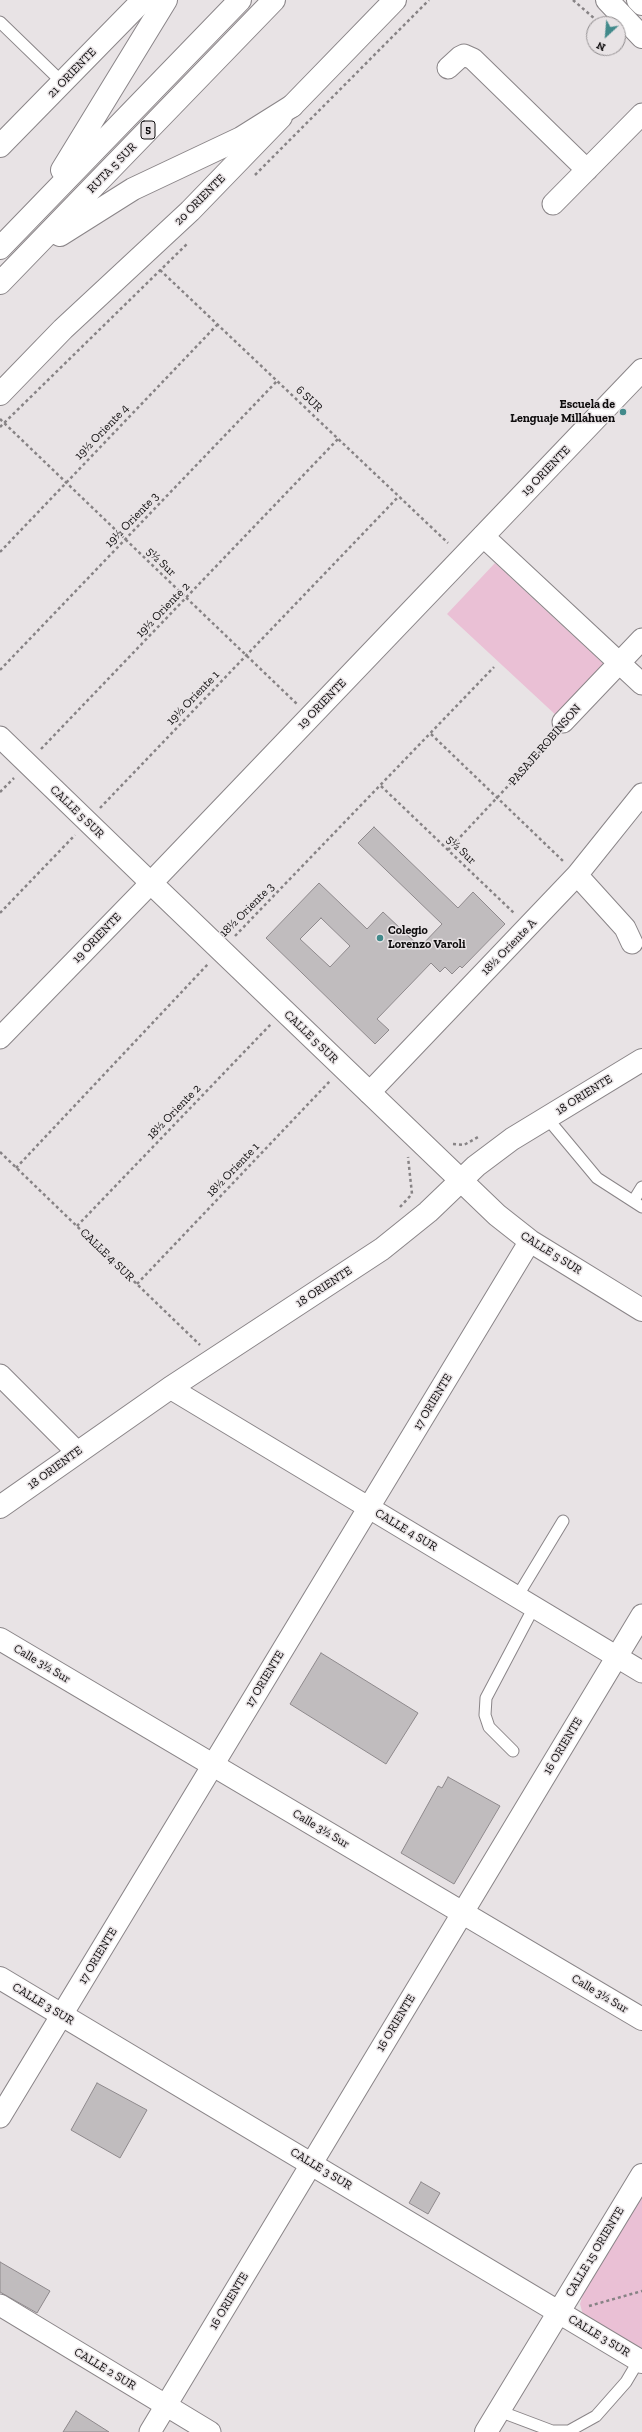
<!DOCTYPE html>
<html>
<head>
<meta charset="utf-8">
<style>
	body { margin:0 }
	#map { position:relative; width:642px; height:2432px; overflow:hidden; background:#e8e3e5; font-family:"Zilla Slab",serif }
	canvas { display:block }
	.north { position:absolute; left:586px; top:16px; width:40px; height:40px; box-sizing:border-box; background:#e8e3e5; border:1px solid #918d8f; border-radius:50%; rotate:206deg; font-size:11px; font-weight:700; line-height:16px; text-align:center; color:#0e0c0d }
	.north::after { content:''; display:block; margin:auto; width:14px; height:18px; background:#428a8b; clip-path:polygon(50% 0,100% 100%,50% 72%,0 100%) }
</style>
</head>
<body>
<div id="map">
<canvas width="642" height="2432"></canvas>
<div class="north">N</div>
</div>
<script>
const ctx = document.querySelector('canvas').getContext('2d');
ctx.lineJoin = 'round';
function paint(path, color) {
  ctx.fillStyle = color;
  ctx.fill(path, 'evenodd');
}
function poly(rows) {
  const path = new Path2D();
  for (const r of rows) {
    path.moveTo(r[0], r[1]);
    for (let i = 2; i < r.length; i += 2) path.lineTo(r[i], r[i + 1]);
  }
  return path;
}
function stroke(path, color, width, dash) {
  ctx.strokeStyle = color;
  ctx.lineWidth = width;
  ctx.lineCap = dash ? 'butt' : 'round';
  ctx.setLineDash(dash || []);
  ctx.stroke(path);
}
function label(font, color, halo, rows, align = 'center') {
  ctx.font = font + ' "Zilla Slab",serif';
  ctx.lineWidth = 3;
  ctx.setLineDash([]);
  ctx.textBaseline = 'middle';
  ctx.strokeStyle = halo;
  ctx.fillStyle = color;
  for (const [text, x, y, turn = 0] of rows) {
    ctx.save();
    ctx.translate(x, y);
    ctx.rotate((+turn || 0) * Math.PI / 180);
    ctx.textAlign = isNaN(turn) ? turn : align;
    if (halo) ctx.strokeText(text, 0, 0);
    ctx.fillText(text, 0, 0);
    ctx.restore();
  }
}
paint(poly([
	[495,563,608,668,559,718,447,614],
	[642,2196,642,2355,583,2315,580,2304,583,2294]
]), '#eac0d5');
const building = poly([
	[374,827,458,908,473,892,505,924,462,968,460,966,452,974,445,967,440,972,431,963,377,1019,389,1030,375,1044,266,938,319,883,367,929,383,912,420,947,442,924,358,843,374,827],
	[321,918,350,946,330,967,300,939,321,918],
	[321,1653,418,1713,386,1764,290,1704,321,1653],
	[448,1777,500,1806,454,1884,401,1853,438,1786,442,1788,448,1777],
	[97,2083,147,2110,120,2158,71,2130,97,2083],
	[421,2182,440,2193,428,2214,409,2203,421,2182],
	[0,2262,50,2291,37,2313,0,2292,0,2262],
	[76,2411,109,2432,63,2432,76,2411]
]);
paint(building, '#c0bcbe');
stroke(building, '#8e898c', 1);
const service = poly([
	[0,22,63,83],
	[547,1118,597,1178,642,1207],
	[634,1200,642,1187],
	[517,1597,563,1521],
	[513,1751,489,1727,485,1715,486,1698,534,1607],
	[499,2411,552,2431,569,2431,596,2416,626,2382,639,2360]
]);
const minor = poly([
	[448,68,460,57,464,55,473,59,587,170],
	[553,204,642,114],
	[483,536,642,684],
	[563,722,642,639],
	[0,737,151,883,0,1038],
	[577,875,625,928,632,943],
	[369,1093,577,875,642,794],
	[0,1375,77,1452],
	[170,1388,642,1672],
	[0,2117,530,1241],
	[0,2305,210,2432],
	[150,2432,642,1615]
]);
const tertiary = poly([
	[642,370,151,883,497,1215,530,1241,642,1310],
	[0,1639,642,2019],
	[0,1978,642,2362],
	[486,2432,642,2175]
]);
const secondary = poly([
	[0,146,143,0],
	[0,394,63,329,190,211,281,117],
	[0,1507,170,1388,382,1249,428,1212,476,1166,512,1139,642,1060]
]);
const primary = poly([
	[607,0,642,37],
	[638,0,642,4],
	[292,106,395,0]
]);
const motorway = poly([
	[62,170,166,0],
	[60,235,133,189,241,138,292,106],
	[0,248,240,0],
	[0,283,274,0]
]);
stroke(service, '#8a8588', 13);
stroke(minor, '#8a8588', 23);
stroke(tertiary, '#8a8588', 24);
stroke(secondary, '#8a8588', 24);
stroke(primary, '#8a8588', 24);
stroke(motorway, '#8a8588', 24);
stroke(poly([
	[573,0,595,19],
	[255,175,429,0],
	[160,270,448,543],
	[0,419,297,704],
	[0,427,188,243],
	[0,552,217,325],
	[0,670,277,381],
	[431,734,563,861],
	[41,749,338,439],
	[381,786,514,913],
	[0,792,14,778],
	[100,808,399,496],
	[448,850,553,738],
	[0,913,75,835],
	[235,936,494,667],
	[453,1144,464,1145,478,1137],
	[0,1152,200,1345],
	[16,1168,208,964],
	[400,1207,412,1194,408,1157],
	[77,1226,271,1024],
	[137,1284,330,1081],
	[589,2306,642,2291]
]), '#878385', 2.5, [3, 3]);
stroke(service, '#fff', 11);
stroke(minor, '#fff', 21);
stroke(tertiary, '#fff', 22);
stroke(secondary, '#fff', 22);
stroke(primary, '#fff', 22);
stroke(motorway, '#fff', 22);
for (const [x, y, r, color] of [
	[623,412,4,"#428a8b"],
	[380,938,4,"#428a8b"]
]) {
  const dot = new Path2D();
  dot.arc(x, y, r, 0, 2 * Math.PI);
  ctx.fillStyle = color;
  ctx.fill(dot);
  stroke(dot, '#e8e3e5', 1.5);
}
for (const [x, y, w] of [
	[148,130,14]
]) {
  const box = new Path2D();
  box.roundRect(x - w / 2, y - 9, w, 18, 3);
  ctx.fillStyle = '#e8e3e5';
  ctx.fill(box);
  stroke(box, '#0e0c0d', 1);
}
label('bold 11px', '#0e0c0d', null, [
	["5",148,130]
]);
label('12px', '#0e0c0d', '#e8e3e5', [
	["21 ORIENTE",72,73,-46],
	["RUTA 5 SUR",112,168,-46],
	["20 ORIENTE",200,200,-45],
	["6 SUR",309,399,43],
	["19½ Oriente 4",102,432,-46],
	["19 ORIENTE",546,471,-46],
	["19½ Oriente 3",132,520,-46],
	["5½ Sur",161,562,44],
	["19½ Oriente 2",163,610,-46],
	["19½ Oriente 1",193,698,-46],
	["19 ORIENTE",322,704,-46],
	["PASAJE ROBINSON",545,745,-49],
	["CALLE 5 SUR",77,812,44],
	["5½ Sur",461,850,44],
	["18½ Oriente 3",247,910,-45],
	["19 ORIENTE",97,938,-46],
	["18½ Oriente A",509,947,-46],
	["CALLE 5 SUR",311,1037,44],
	["18 ORIENTE",584,1095,-32],
	["18½ Oriente 2",174,1112,-46],
	["18½ Oriente 1",233,1170,-46],
	["CALLE 5 SUR",551,1253,32],
	["CALLE 4 SUR",107,1255,44],
	["18 ORIENTE",324,1287,-33],
	["17 ORIENTE",433,1402,-59],
	["18 ORIENTE",55,1468,-36],
	["CALLE 4 SUR",406,1530,31],
	["Calle 3½ Sur",42,1664,31],
	["17 ORIENTE",265,1679,-59],
	["16 ORIENTE",563,1746,-59],
	["Calle 3½ Sur",321,1829,31],
	["17 ORIENTE",98,1956,-59],
	["Calle 3½ Sur",600,1994,31],
	["CALLE 3 SUR",43,2004,31],
	["16 ORIENTE",396,2023,-59],
	["CALLE 3 SUR",321,2169,31],
	["CALLE 15 ORIENTE",595,2252,-59],
	["16 ORIENTE",229,2301,-59],
	["CALLE 3 SUR",599,2336,31],
	["CALLE 2 SUR",105,2369,31]
]);
label('bold 12px', '#0e0c0d', '#e8e3e5', [
	["Escuela de",615,405],
	["Lenguaje Millahuen",615,419],
	["Colegio",388,931,"left"],
	["Lorenzo Varoli",388,945,"left"]
], 'right');
</script>
</body>
</html>
